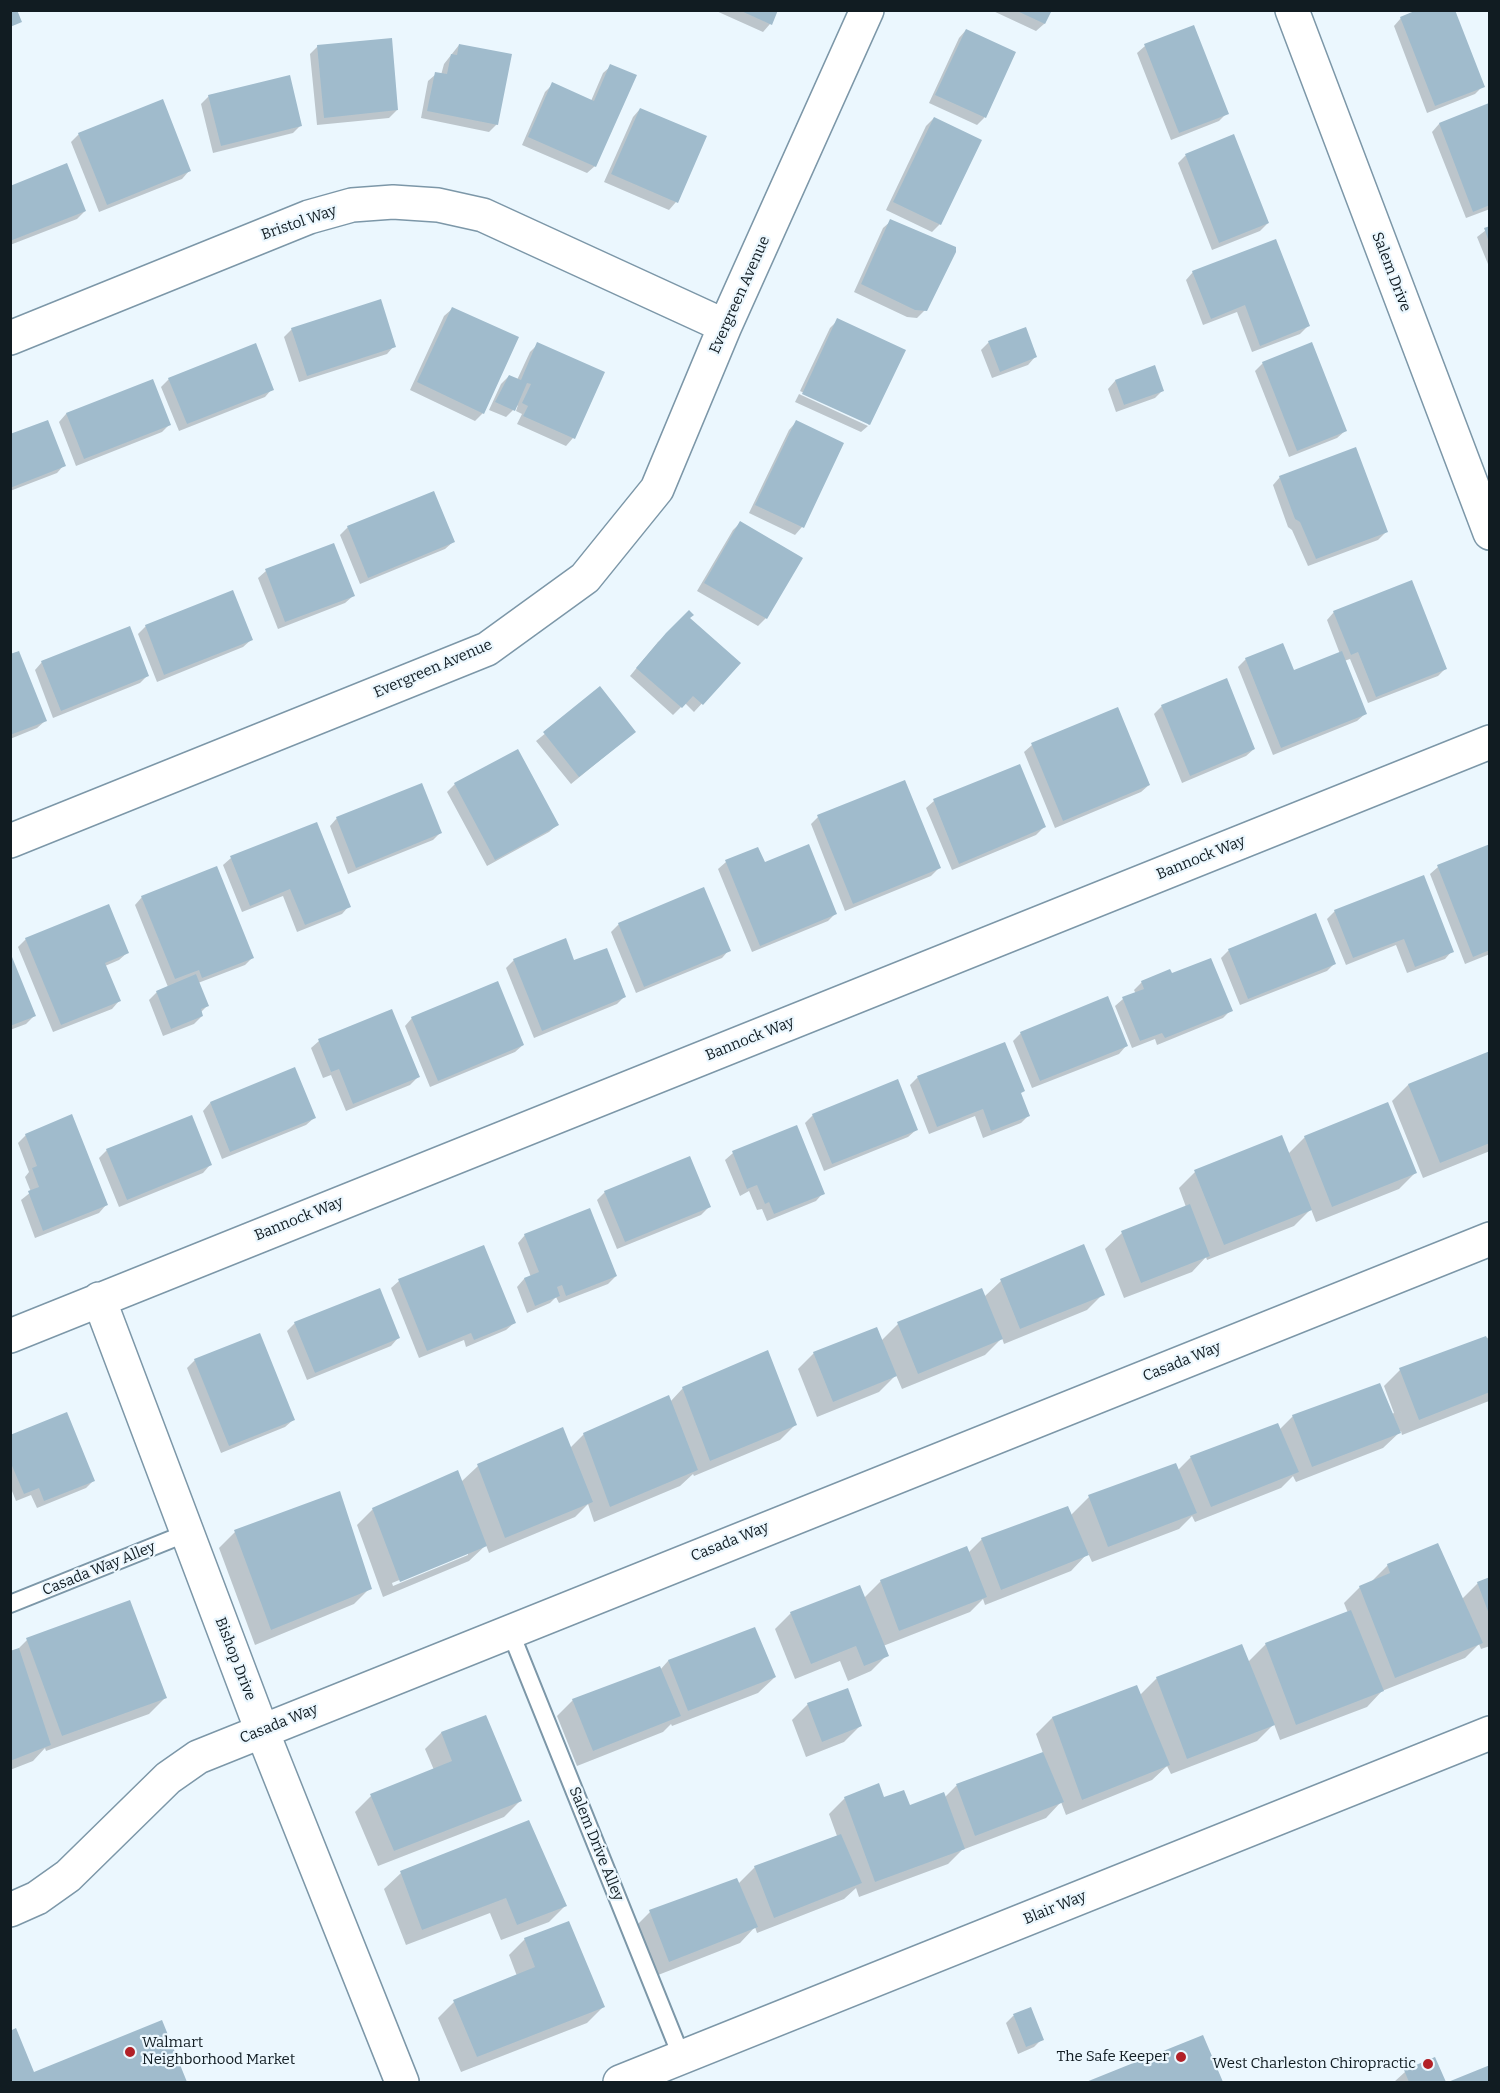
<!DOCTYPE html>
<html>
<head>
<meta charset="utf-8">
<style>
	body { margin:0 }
	#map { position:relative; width:1500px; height:2093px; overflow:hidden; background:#ebf7fe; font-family:Bitter,serif }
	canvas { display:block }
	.frame { position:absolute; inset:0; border:12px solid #111c22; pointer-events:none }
</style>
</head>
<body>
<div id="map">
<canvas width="1500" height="2093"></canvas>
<div class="frame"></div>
</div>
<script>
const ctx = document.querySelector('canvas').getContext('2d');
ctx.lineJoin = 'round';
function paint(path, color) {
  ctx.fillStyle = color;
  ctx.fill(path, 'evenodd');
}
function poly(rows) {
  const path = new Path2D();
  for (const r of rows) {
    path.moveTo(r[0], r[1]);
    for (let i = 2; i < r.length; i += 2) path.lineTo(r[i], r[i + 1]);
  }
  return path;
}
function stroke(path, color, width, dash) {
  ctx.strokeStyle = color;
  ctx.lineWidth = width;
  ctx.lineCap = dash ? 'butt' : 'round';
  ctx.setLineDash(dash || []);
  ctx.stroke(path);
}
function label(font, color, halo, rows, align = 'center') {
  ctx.font = font + ' Bitter,serif';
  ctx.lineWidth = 4.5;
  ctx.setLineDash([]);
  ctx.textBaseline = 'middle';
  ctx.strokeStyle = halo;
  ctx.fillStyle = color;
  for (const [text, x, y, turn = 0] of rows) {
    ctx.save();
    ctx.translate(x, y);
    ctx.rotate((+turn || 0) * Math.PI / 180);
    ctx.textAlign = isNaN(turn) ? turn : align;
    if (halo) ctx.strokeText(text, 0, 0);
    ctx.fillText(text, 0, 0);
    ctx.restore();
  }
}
paint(poly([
	[714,10,777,10,770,24,763,32],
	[991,10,1050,10,1044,24,1036,31],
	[1401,18,1483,86,1475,94,1427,113,1394,26],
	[966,30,1014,53,984,118,977,125,929,103,959,38],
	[459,45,497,124,489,132,421,118,428,81,436,74,441,75,444,64],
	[318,46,397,110,389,118,317,125,310,54],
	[1145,46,1227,113,1219,121,1171,140,1137,53],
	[611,66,595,166,587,173,522,145,545,92,553,84,591,101,603,73],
	[209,96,301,125,293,133,213,153,201,104],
	[1488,105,1490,110,1490,209,1466,218,1432,132,1439,124],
	[640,109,676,202,669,210,604,182,633,117],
	[934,118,940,224,932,232,886,210,926,126],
	[79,134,189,171,182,179,99,212,71,142],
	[1234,136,1268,223,1260,231,1212,250,1178,163,1185,156],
	[10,187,85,211,77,219,10,245],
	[891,221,925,310,917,318,907,317,854,292,883,228],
	[1490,227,1490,269,1477,237],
	[1193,272,1308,326,1300,334,1252,352,1237,312,1203,325,1186,280],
	[452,309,483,413,475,421,410,390,444,316],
	[838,320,869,424,868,425,868,423,800,391,830,328],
	[292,329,394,346,387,354,299,382,284,337],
	[989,342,1035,357,1028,365,992,378,981,350],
	[538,344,603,373,573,438,566,446,517,424,522,414,516,411,518,405,506,417,489,410,501,384,509,376,517,380,530,352],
	[1263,363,1345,431,1337,438,1289,457,1255,371],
	[1154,367,1163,390,1155,398,1116,412,1108,389,1115,381],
	[169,379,272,389,265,397,179,431,161,387],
	[152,381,170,424,162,432,76,466,59,422,66,414],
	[799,394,868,426,861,432,795,402],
	[796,422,802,527,795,535,749,513,789,430],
	[10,436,64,465,57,473,10,491],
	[1280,477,1386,532,1378,540,1308,566,1292,530,1288,527,1273,485],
	[740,523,766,618,758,626,697,591,733,530],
	[348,527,453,542,445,549,360,584,340,535],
	[266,571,353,596,345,603,278,629,258,578],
	[1334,612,1446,668,1438,676,1368,703,1350,659,1344,661,1365,714,1357,721,1273,755,1238,667,1246,659,1293,672,1340,654,1327,620],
	[688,618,739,663,694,712,685,703,673,715,630,676,658,642],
	[146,626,251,640,243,647,157,682,138,634],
	[10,656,45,721,37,728,10,739],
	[42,662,147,676,140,683,53,718,35,670],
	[600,689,626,739,571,784,536,741],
	[1162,706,1254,749,1246,756,1182,783,1154,714],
	[1032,745,1149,785,1141,792,1055,828,1024,752],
	[455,784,557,825,549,832,487,866,447,792],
	[934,801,1044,827,1036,835,952,870,926,808],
	[818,817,939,868,931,876,845,911,811,824],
	[337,818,440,833,433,840,348,874,330,826],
	[1490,846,1490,954,1465,964,1430,874,1438,867],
	[231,858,349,906,342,914,297,932,283,896,242,912,223,865],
	[726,862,764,864,836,913,828,921,752,952,718,869],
	[142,897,252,958,245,965,198,983,207,1006,201,1012,202,1016,194,1024,163,1036,149,1000,157,992,168,987,135,905],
	[1335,911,1452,951,1445,959,1407,973,1396,945,1346,965,1327,919],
	[619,924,729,950,722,958,636,993,611,932],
	[26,939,127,953,119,960,105,966,119,1001,112,1009,53,1032,18,947],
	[1229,950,1335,963,1327,971,1240,1005,1221,958],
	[10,955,34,1016,26,1024,10,1030],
	[514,960,573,962,625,996,617,1004,534,1038,506,968],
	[1171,975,1231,1010,1223,1018,1157,1045,1155,1039,1132,1048,1115,1006,1123,999,1136,994,1134,990,1142,982],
	[412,1018,523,1045,515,1052,430,1087,405,1026],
	[1021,1033,1126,1046,1119,1054,1032,1088,1013,1041],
	[319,1041,418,1077,410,1085,346,1111,331,1075,323,1078,311,1048],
	[1490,1052,1490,1151,1423,1178,1392,1101,1408,1085],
	[918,1077,1020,1094,1028,1116,1021,1123,983,1138,975,1116,929,1134,910,1085],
	[210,1103,314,1118,306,1125,222,1159,203,1111],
	[813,1115,916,1130,908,1137,824,1171,805,1123],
	[26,1135,106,1205,99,1213,35,1238,21,1200,31,1192,25,1177,29,1172,18,1143],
	[1305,1137,1415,1173,1399,1189,1316,1222,1311,1209,1294,1226,1207,1260,1206,1257,1192,1272,1124,1298,1105,1249,1122,1233,1186,1207,1179,1188,1195,1172,1288,1154],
	[107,1150,210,1165,203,1173,119,1207,99,1158],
	[733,1153,823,1193,816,1201,767,1221,762,1209,757,1210,749,1191,740,1196,725,1160],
	[605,1192,709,1207,701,1215,617,1249,597,1200],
	[525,1235,616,1276,608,1284,559,1303,556,1297,550,1303,527,1313,517,1287,524,1279,531,1277,518,1243],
	[483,1246,514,1323,506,1330,466,1347,464,1340,419,1358,391,1288,399,1281],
	[1001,1281,1103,1294,1087,1310,1004,1344,1002,1338,985,1355,902,1389,896,1375,879,1392,817,1417,798,1369,814,1353,881,1341,898,1324,984,1297],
	[295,1323,398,1338,391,1346,307,1380,287,1331],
	[1490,1336,1489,1401,1402,1435,1401,1431,1383,1448,1296,1482,1293,1476,1281,1488,1195,1522,1192,1516,1179,1529,1092,1562,1088,1553,1071,1571,985,1605,983,1599,970,1612,883,1646,887,1655,871,1671,848,1681,840,1661,795,1679,775,1629,791,1613,864,1598,881,1581,968,1553,982,1539,1071,1515,1089,1497,1177,1471,1191,1457,1279,1430,1293,1416,1392,1414,1394,1413,1384,1386,1400,1370,1486,1339],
	[195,1360,293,1420,285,1427,221,1453,187,1368],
	[683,1388,796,1424,780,1440,694,1476,693,1474,680,1486,594,1522,588,1504,575,1517,489,1553,486,1545,469,1561,383,1597,357,1525,373,1509,461,1482,478,1466,570,1448,584,1434,670,1402],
	[468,1552,468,1555,393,1586,392,1583],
	[10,1437,93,1481,86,1488,37,1508,31,1495,16,1501,10,1486],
	[235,1532,370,1588,354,1604,255,1645,219,1548],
	[1388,1565,1462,1599,1478,1583,1490,1578,1490,1646,1481,1649,1479,1644,1465,1658,1382,1691,1367,1707,1280,1740,1274,1724,1257,1741,1171,1774,1167,1766,1152,1780,1066,1815,1061,1802,1046,1818,962,1850,948,1864,859,1897,856,1888,844,1899,757,1933,755,1927,740,1943,653,1977,634,1928,650,1912,738,1884,755,1867,837,1836,829,1814,845,1798,883,1799,909,1807,945,1797,956,1786,1043,1753,1036,1734,1052,1718,1136,1686,1140,1695,1157,1678,1248,1662,1266,1644,1348,1613,1344,1603,1360,1587,1372,1581],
	[754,1629,775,1677,758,1693,672,1726,671,1724,663,1732,577,1766,557,1716,573,1700,660,1670,668,1661],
	[27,1640,165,1698,149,1714,46,1751,45,1748,33,1761,10,1770,10,1653,17,1650],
	[808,1704,860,1726,844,1742,806,1757,792,1720],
	[485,1717,520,1801,504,1817,378,1866,355,1812,371,1796,434,1770,425,1749,441,1733],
	[528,1822,565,1906,549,1922,501,1940,490,1913,406,1945,384,1889,401,1873],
	[525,1939,603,2007,587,2023,461,2072,438,2018,454,2002,517,1976,509,1955],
	[1030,2009,1042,2039,1034,2047,1018,2054,1006,2023,1013,2016],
	[161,2022,186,2082,10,2082,10,2032,34,2074],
	[1202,2037,1221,2082,1090,2082],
	[1434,2059,1444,2082,1394,2082,1405,2072],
	[1490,2067,1490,2082,1452,2082]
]), '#0003');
paint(poly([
	[10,10,17,10,22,22,10,27],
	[739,10,778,10,772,25],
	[1015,10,1052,10,1045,24],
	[1417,10,1455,10,1485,87,1435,106,1400,17],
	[1194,25,1229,114,1179,133,1144,44],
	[966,29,1016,52,986,118,935,95],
	[392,38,398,110,324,118,317,45],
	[459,44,512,54,498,125,427,111,435,72,447,74,451,54,457,55],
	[610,64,637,75,596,167,528,137,552,82,594,101],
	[290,75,302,126,221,146,208,95],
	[163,99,191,171,107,205,78,133],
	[1489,103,1490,205,1473,212,1439,123],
	[640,108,707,136,678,203,611,174],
	[934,117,982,140,941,225,893,202],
	[1234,134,1269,223,1219,243,1185,154],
	[67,163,86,211,10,241,10,186],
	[890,219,956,247,956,252,927,311,915,310,861,284],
	[1490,226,1490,242,1489,242,1484,228],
	[1276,239,1310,326,1260,346,1245,305,1211,319,1192,271],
	[381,299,396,347,307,376,291,328],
	[452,307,519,337,484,414,417,382],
	[837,318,906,350,870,425,802,394],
	[1026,327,1037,357,1000,372,988,341],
	[537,342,605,372,575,439,523,416,528,406,522,403,531,384,527,383,515,411,495,402,509,375,521,380],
	[1312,342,1347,431,1297,451,1262,362],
	[256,343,274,390,187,424,168,378],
	[1155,365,1164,391,1124,405,1115,380],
	[153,379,171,425,84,459,66,413],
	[48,420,66,466,10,488,10,434],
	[796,420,844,443,804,528,755,505],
	[1356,447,1388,532,1316,559,1300,522,1295,519,1279,476],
	[434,491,455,542,368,578,347,526],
	[740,521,803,558,767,619,704,583],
	[334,543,355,596,285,622,265,569],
	[1412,580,1447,669,1376,697,1358,652,1351,655,1333,611],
	[233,590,253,640,164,675,145,625],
	[689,610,694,615,690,618,741,663,703,705,693,696,682,708,636,668,666,633],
	[130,626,149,676,61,711,41,661],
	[1283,643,1294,670,1342,651,1367,714,1281,748,1245,658],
	[19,651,47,721,10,735,10,654],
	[1227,678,1255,749,1190,776,1161,705],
	[600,686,636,732,579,777,543,732],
	[1118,707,1150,785,1063,821,1031,743],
	[518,749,559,825,495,860,454,783],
	[1020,764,1046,827,959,864,933,799],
	[905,780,941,868,853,904,817,815],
	[422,783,442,833,356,868,336,817],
	[317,822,351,907,305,925,290,889,250,906,230,856],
	[809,844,837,914,760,946,725,860,758,847,765,862],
	[1490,844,1490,950,1473,957,1437,865],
	[217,866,254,958,202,978,199,970,175,979,141,896],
	[1424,875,1454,952,1415,967,1404,939,1353,958,1334,910],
	[704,887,731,951,644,987,618,923],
	[109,904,129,953,105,963,121,1001,61,1025,25,938],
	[1316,913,1336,964,1248,999,1228,949],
	[566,938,574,960,607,948,626,997,542,1031,513,959],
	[10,952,36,1016,10,1026],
	[1211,958,1233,1011,1165,1038,1162,1033,1140,1041,1122,997,1144,989,1141,981,1170,969,1172,973],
	[196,974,209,1006,201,1009,203,1016,171,1029,156,991],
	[498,981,524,1045,438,1081,411,1017],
	[1108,996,1128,1046,1040,1081,1020,1032],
	[392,1009,420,1077,353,1104,339,1069,331,1072,318,1039],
	[1005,1042,1025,1091,1021,1093,1030,1116,991,1131,983,1109,937,1127,917,1076],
	[1490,1051,1490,1143,1440,1163,1408,1084],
	[295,1067,316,1118,230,1152,210,1102],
	[898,1079,918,1130,832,1164,812,1114],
	[1388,1102,1417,1173,1332,1207,1304,1136],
	[72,1114,108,1205,43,1231,28,1191,39,1187,32,1168,37,1166,25,1134],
	[192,1115,212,1165,127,1200,106,1149],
	[797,1125,825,1194,774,1214,769,1202,765,1204,757,1185,747,1189,732,1151],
	[1282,1135,1312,1210,1224,1245,1194,1170],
	[690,1156,711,1207,625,1242,604,1191],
	[1190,1204,1210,1256,1141,1283,1121,1231],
	[590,1208,617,1276,566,1296,562,1285,557,1287,560,1296,535,1306,524,1278,539,1272,524,1234],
	[1084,1244,1105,1295,1020,1329,1000,1279],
	[484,1245,516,1323,474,1340,471,1333,427,1351,398,1279],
	[380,1288,400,1338,315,1373,294,1322],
	[982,1288,1003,1339,918,1374,897,1322],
	[877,1327,897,1376,833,1402,813,1352],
	[260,1333,295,1420,229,1446,194,1359],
	[1486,1336,1490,1344,1490,1392,1419,1420,1399,1368],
	[768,1350,797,1425,710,1461,682,1387],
	[1380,1383,1401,1433,1312,1467,1292,1415],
	[669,1395,698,1470,610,1507,583,1433],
	[67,1412,95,1481,44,1501,39,1488,24,1494,10,1461,10,1435],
	[1278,1423,1299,1472,1211,1507,1190,1456],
	[563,1427,593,1502,505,1538,477,1464],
	[1176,1463,1197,1513,1108,1547,1088,1495],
	[458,1470,487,1546,400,1582,372,1508],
	[340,1491,372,1589,271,1630,234,1530],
	[1068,1506,1089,1555,1001,1590,981,1538],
	[1438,1543,1483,1643,1395,1678,1359,1586,1390,1573,1387,1564],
	[967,1546,987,1597,899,1631,880,1580],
	[1490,1577,1490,1614,1489,1614,1477,1582],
	[860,1585,889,1656,864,1666,856,1646,811,1664,790,1612],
	[130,1600,167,1698,62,1736,26,1638],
	[1351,1610,1384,1691,1296,1725,1265,1643],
	[755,1627,776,1677,688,1711,668,1660],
	[1242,1644,1275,1725,1187,1759,1156,1677],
	[19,1648,51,1745,10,1761,10,1651],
	[660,1666,681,1716,593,1751,572,1699],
	[1137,1685,1170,1765,1082,1800,1052,1717],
	[848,1688,862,1726,822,1742,807,1703],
	[486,1715,522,1801,394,1851,370,1794,452,1761,441,1732],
	[1043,1752,1064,1802,975,1836,956,1784],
	[879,1783,884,1797,904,1790,910,1805,944,1792,965,1849,875,1882,844,1797],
	[529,1820,567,1906,517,1925,506,1898,422,1930,400,1871],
	[841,1834,862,1883,774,1918,754,1866],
	[737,1878,758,1927,669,1962,649,1910],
	[569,1921,605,2007,477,2057,453,2000,535,1967,524,1938],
	[1031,2007,1044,2040,1026,2047,1013,2014],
	[162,2020,187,2082,10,2082,10,2031,16,2028,34,2072],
	[1203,2035,1223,2082,1086,2082],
	[1435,2057,1446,2082,1409,2082,1404,2070],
	[1490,2065,1490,2082,1448,2082]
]), '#a0bbcc');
const lane = poly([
	[10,1604,187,1533],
	[510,1631,682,2058]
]);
const street = poly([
	[1292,10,1490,533],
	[10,338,309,217,352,205,393,202,438,205,483,215,725,326],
	[10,841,487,649,585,578,657,489,725,326,867,10],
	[99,1299,262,1731,402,2082],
	[10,1336,1490,742],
	[10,1910,37,1898,68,1876,168,1778,198,1757,1490,1239],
	[620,2082,1490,1733]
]);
stroke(lane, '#7c97a8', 20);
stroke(street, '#7c97a8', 36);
stroke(lane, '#fff', 16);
stroke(street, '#fff', 33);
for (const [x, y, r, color] of [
	[130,2052,6,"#b22027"],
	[1181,2057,6,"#b22027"],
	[1428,2064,6,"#b22027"]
]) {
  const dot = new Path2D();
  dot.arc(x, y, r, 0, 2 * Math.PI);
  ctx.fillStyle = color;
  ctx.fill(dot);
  stroke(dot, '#ebf7fe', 2);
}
label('15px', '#111c22', '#ebf7fe', [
	["Bristol Way",299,223,-19],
	["Salem Drive",1391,272,69],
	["Evergreen Avenue",740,295,-66],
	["Evergreen Avenue",433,669,-23],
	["Bannock Way",1201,858,-22],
	["Bannock Way",750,1039,-22],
	["Bannock Way",299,1219,-22],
	["Casada Way",1182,1362,-22],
	["Casada Way",730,1542,-22],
	["Casada Way Alley",99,1569,-22],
	["Bishop Drive",235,1659,69],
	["Casada Way",279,1724,-22],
	["Salem Drive Alley",596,1844,68],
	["Blair Way",1055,1908,-22]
]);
label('15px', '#111c22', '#ebf7fe', [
	["Walmart",142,2043,"left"],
	["Neighborhood Market",142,2060,"left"],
	["The Safe Keeper",1169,2057],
	["West Charleston Chiropractic",1416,2064]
], 'right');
</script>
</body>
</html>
